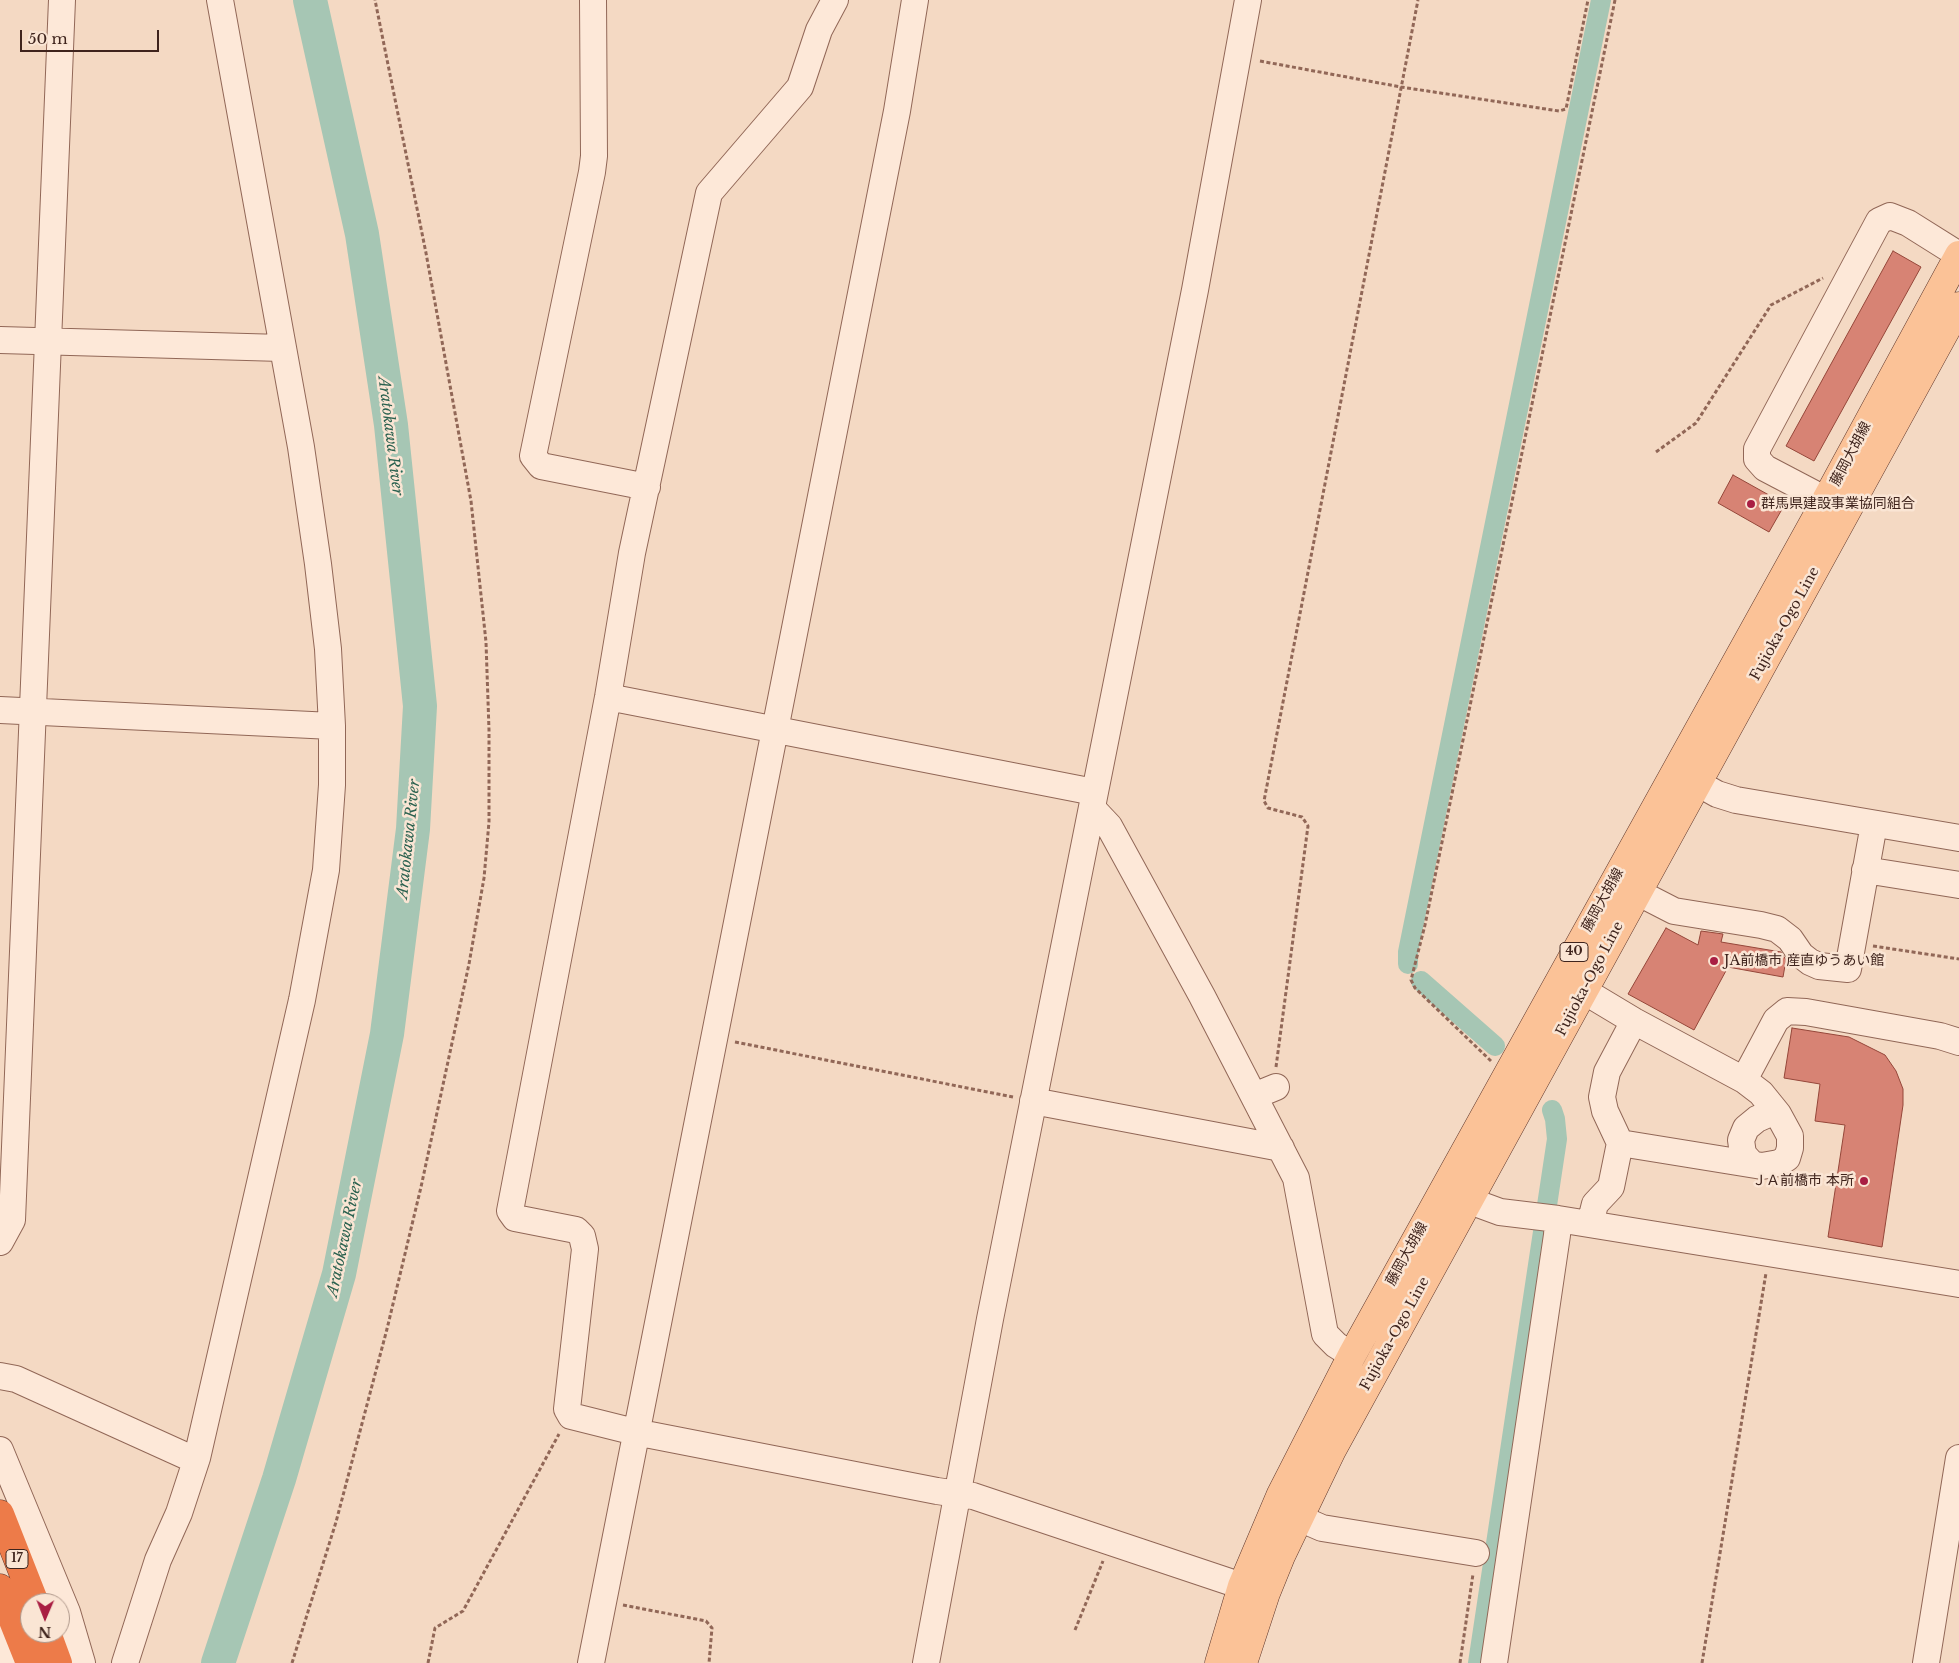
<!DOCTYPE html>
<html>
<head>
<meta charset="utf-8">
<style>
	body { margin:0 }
	#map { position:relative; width:1959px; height:1663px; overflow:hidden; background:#f4d9c3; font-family:"Libre Baskerville",serif }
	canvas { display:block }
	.north { position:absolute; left:20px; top:1593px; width:50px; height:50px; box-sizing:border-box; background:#fae5d4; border:1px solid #af988b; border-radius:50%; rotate:181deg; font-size:14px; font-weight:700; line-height:20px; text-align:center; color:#3f241d }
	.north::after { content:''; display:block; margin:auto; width:18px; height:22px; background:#a91e43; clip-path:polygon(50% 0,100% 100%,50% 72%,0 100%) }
	.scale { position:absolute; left:20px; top:30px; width:139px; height:22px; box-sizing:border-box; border:2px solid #3f241d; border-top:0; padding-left:6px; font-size:15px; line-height:18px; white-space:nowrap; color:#3f241d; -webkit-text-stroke:4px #fae5d4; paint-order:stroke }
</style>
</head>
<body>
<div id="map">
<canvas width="1959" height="1663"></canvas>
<div class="north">N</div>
<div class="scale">50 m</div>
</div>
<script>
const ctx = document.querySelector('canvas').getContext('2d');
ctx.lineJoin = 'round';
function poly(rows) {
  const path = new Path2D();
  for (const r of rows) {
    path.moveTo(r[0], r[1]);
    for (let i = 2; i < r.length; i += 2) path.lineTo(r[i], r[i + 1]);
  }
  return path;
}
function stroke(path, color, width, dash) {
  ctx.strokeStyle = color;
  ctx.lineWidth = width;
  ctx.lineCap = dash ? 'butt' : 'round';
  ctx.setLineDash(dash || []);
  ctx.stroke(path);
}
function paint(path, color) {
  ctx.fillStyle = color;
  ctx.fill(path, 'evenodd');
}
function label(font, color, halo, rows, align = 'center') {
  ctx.font = font + ' "Libre Baskerville","Noto Sans JP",serif';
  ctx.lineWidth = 5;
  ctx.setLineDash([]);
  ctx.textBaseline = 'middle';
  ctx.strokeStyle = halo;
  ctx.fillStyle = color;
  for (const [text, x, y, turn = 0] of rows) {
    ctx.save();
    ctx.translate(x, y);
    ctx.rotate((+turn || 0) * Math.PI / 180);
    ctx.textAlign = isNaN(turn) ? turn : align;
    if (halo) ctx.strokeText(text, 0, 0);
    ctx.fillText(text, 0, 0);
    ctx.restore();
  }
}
stroke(poly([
	[1408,964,1408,952,1601,0],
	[1421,981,1495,1046],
	[1478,1663,1557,1139,1555,1119,1552,1110]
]), '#a6c6b4', 20);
stroke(poly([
	[218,1663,279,1479,339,1274,387,1034,413,829,420,706,391,425,362,234,310,0]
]), '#a6c6b4', 34);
const building = poly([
	[1893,251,1921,267,1814,461,1786,446,1893,251],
	[1733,475,1785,504,1769,532,1718,503,1733,475],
	[1666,928,1698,945,1701,931,1723,934,1721,942,1781,952,1786,960,1783,977,1728,967,1694,1030,1628,994,1666,928],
	[1792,1028,1849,1037,1885,1055,1896,1071,1903,1089,1903,1105,1882,1247,1828,1237,1845,1125,1815,1121,1820,1084,1784,1078,1792,1028]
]);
paint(building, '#d78374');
stroke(building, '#944639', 1);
const minor = poly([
	[593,0,594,156,592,172,533,456,541,466,647,487],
	[835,0,819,30,800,87,709,193,632,553,608,697,510,1211,515,1218,576,1230,582,1236,585,1249,567,1409,571,1416,635,1432,937,1491,973,1496,1242,1586],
	[0,340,282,348],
	[1826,500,1765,468,1757,459,1757,449,1857,262,1879,221,1890,216,1908,223,1959,255],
	[608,697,1094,792],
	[0,710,332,726],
	[1678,772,1717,794,1736,800,1959,838],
	[1092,808,1109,826,1202,996,1296,1178,1325,1334,1336,1345,1352,1355],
	[1865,870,1959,885],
	[1637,892,1674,911,1761,925,1777,929,1790,939,1801,955,1810,962,1819,966,1848,969,1874,824],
	[1584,991,1634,1021,1744,1080,1761,1093,1778,1114,1790,1136,1790,1148,1787,1158,1779,1163,1762,1166,1620,1143],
	[1744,1080,1776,1020,1787,1011,1806,1012,1940,1036,1959,1042],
	[1254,1096,1276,1087],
	[1033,1101,1281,1148],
	[1752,1164,1743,1154,1741,1140,1746,1128,1757,1119,1775,1111],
	[1470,1201,1500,1212,1558,1219,1959,1284],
	[1590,1224,1595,1204,1611,1187,1620,1143,1605,1111,1602,1097,1607,1072,1634,1021],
	[0,1242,12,1220,62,0],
	[0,1376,16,1379,186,1456,197,1458],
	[0,1450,67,1612,82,1663],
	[1299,1518,1322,1528,1476,1553],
	[0,1637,10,1663],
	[125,1663,158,1560,179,1513,197,1458,302,1000,326,870,332,785,332,726,328,649,318,564,301,447,220,0],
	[591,1663,897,111,915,0],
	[926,1663,990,1319,1195,290,1248,0],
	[1494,1663,1557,1235,1558,1219],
	[1926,1663,1959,1458]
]);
const major = poly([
	[1219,1663,1242,1586,1281,1494,1352,1355,1826,500,1959,255],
	[1243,1663,1266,1593,1281,1556,1332,1450,1959,306]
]);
const highway = poly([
	[0,1514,35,1603],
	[0,1588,30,1663],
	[47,1633,58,1663]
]);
stroke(minor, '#916757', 28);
stroke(major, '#5e362b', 29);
stroke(highway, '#5e362b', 29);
stroke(poly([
	[1260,61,1401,87,1559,111,1566,109,1588,0],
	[1656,452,1696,423,1771,305,1823,278],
	[1873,946,1959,959],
	[735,1042,1013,1097],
	[1491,1061,1415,988,1411,980,1425,925,1615,0],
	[1276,1067,1308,826,1302,817,1268,808,1264,801,1418,0],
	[623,1605,706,1621,712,1628,709,1663],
	[1075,1630,1103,1561],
	[292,1663,336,1522,387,1329,421,1187,469,964,484,878,489,822,489,730,486,642,471,501,426,253,375,0],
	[428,1663,435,1628,463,1611,559,1434],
	[1460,1663,1473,1574],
	[1702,1663,1766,1273]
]), '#916757', 3, [4, 2.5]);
stroke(minor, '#fde8d8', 26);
stroke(major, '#fbc297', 28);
stroke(highway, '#ed7b49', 28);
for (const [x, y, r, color] of [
	[1751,504,5,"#a91e43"],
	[1714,961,5,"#a91e43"],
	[1864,1181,5,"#a91e43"]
]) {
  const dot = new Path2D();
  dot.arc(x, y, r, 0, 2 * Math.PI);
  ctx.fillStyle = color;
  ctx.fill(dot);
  stroke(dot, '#fae5d4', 2);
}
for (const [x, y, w] of [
	[1574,952,28],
	[17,1559,22]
]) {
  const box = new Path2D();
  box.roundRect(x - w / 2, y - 9.5, w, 19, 4);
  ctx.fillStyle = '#fae5d4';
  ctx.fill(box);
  stroke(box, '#3f241d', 1);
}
label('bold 12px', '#3f241d', null, [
	["40",1574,952],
	["17",17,1559]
]);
label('14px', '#3f241d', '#fae5d4', [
	["藤岡大胡線",1851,454,-62],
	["Fujioka-Ogo Line",1785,624,-61],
	["藤岡大胡線",1603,900,-61],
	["Fujioka-Ogo Line",1590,979,-62],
	["藤岡大胡線",1407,1254,-61],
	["Fujioka-Ogo Line",1395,1334,-61]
]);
label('14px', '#3f241d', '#fae5d4', [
	["群馬県建設事業協同組合",1761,504],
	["JA前橋市 産直ゆうあい館",1724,961],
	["ＪＡ前橋市 本所",1854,1181,"right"]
], 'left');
label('italic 15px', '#2a614f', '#fae5d4', [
	["Aratokawa River",390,436,83],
	["Aratokawa River",409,839,-84],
	["Aratokawa River",345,1238,-78]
]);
</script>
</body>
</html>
